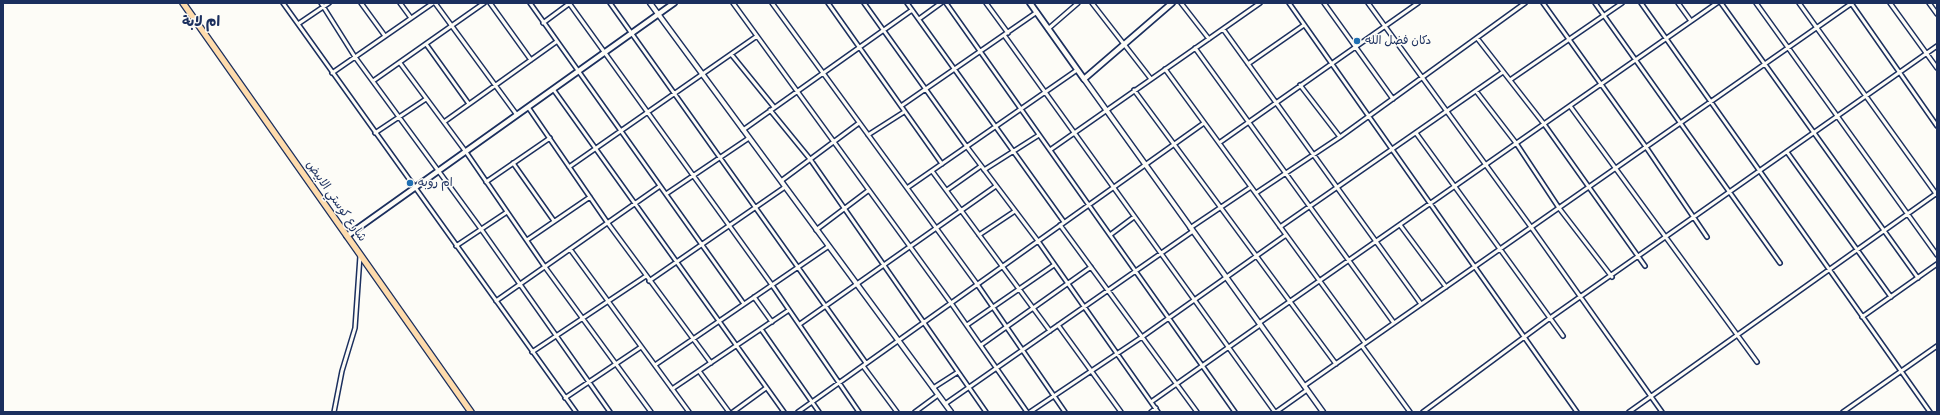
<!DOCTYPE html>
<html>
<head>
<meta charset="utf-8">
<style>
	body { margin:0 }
	#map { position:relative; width:1940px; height:415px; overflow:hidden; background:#fdfcf7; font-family:"Patrick Hand",sans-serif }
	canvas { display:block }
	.frame { position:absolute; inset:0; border:4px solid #1b2f5e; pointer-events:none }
</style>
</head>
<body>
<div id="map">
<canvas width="1940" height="415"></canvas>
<div class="frame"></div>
</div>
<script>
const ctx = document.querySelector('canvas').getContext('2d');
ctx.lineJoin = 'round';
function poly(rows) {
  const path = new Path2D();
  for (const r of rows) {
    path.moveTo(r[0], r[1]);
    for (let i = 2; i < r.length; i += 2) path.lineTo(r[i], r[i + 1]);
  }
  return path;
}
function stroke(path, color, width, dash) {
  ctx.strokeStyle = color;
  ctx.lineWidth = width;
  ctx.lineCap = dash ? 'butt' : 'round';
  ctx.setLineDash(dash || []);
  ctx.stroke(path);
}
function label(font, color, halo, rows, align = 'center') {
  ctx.font = font + ' "Patrick Hand","Playpen Sans Arabic",sans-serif';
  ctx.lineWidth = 3;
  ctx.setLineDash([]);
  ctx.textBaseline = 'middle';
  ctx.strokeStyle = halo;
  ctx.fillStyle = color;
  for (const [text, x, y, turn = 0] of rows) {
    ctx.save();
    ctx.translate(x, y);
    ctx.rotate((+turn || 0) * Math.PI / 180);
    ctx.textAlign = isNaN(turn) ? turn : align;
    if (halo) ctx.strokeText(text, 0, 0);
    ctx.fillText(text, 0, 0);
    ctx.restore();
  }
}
const minor = poly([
	[283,3,576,412],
	[321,3,355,57,481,229,610,412],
	[361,3,385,36],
	[400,3,411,18],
	[435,3,517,115],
	[490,3,531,60],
	[530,3,744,304],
	[569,3,772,285,859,412],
	[610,3,866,363],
	[733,3,951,303,1027,412],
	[772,3,977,284,1065,412],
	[828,3,942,164],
	[864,3,967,147,1038,241,1158,412],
	[907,3,1064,222],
	[946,3,1235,412],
	[986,3,1008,33],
	[1092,3,1151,79],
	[1181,3,1209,39],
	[1289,3,1577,412],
	[1324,3,1393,99],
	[1368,3,1531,227,1662,412],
	[1543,3,1646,147,1707,237],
	[1595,3,1780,263],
	[1641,3,1930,412],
	[1678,3,1691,21],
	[1721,3,1918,278],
	[1756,3,1937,255],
	[1799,3,1937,195],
	[1851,3,1937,126],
	[1890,3,1937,68],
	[1929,3,1937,14],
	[919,19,941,3],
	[543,23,570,3],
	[298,24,329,3],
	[1048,29,1078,3],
	[1223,29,1421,304],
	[1004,35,1275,412],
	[1477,38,1544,124,1645,266],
	[426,44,469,104],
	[1195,48,1394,323],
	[731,54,774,107],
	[400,63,466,152,545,267,651,412],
	[1248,64,1304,25],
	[1165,69,1365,343],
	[332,73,433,3],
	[1510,80,1622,3],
	[373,81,484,3],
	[1300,85,1340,137],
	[553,89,784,412],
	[1134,90,1336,364],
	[1476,91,1516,143,1559,208,1612,277],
	[901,106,1037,12],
	[1570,106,1757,362],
	[528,107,607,222,711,363],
	[770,110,810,159,986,412],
	[444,122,556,42],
	[743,130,912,10],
	[375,133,426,99],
	[1416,133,1563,336],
	[868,135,904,112],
	[1219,143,1418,3],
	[1050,150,1260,3],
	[1787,152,1891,297],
	[513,163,554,221],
	[569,167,757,36],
	[984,170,1039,135],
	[932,171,1050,331],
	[781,181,859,123],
	[486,182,550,138],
	[907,188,1077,70],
	[947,190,981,166],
	[1256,193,1340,137,1525,3],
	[666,194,749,138],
	[1060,225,1197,412],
	[1400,225,1446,287],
	[1280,227,1503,72],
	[1190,228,1251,187],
	[816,230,869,190],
	[979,235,1015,211],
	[1110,235,1134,217],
	[527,240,590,197],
	[456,246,507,212],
	[570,249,689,412],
	[649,281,785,187],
	[754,297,772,322],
	[496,301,660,186],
	[1862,317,1937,264],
	[1259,323,1717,3],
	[800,324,996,186],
	[967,325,1054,265],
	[1058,325,1121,412],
	[761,329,819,412],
	[981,345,1091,267],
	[1362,346,1410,412],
	[532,352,646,276],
	[655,365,829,246],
	[863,366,897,412],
	[699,371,729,412],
	[1304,386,1852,3],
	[933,388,958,372],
	[672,389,789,310],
	[565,398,641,347],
	[1151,402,1260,325],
	[945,404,1193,231],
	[334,412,342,371,355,328,360,256],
	[733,412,766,388],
	[798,412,1204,123],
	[915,412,938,395],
	[1030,412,1142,337,1286,235],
	[1151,412,1156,408],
	[1276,412,1307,390],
	[1423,412,1550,318,1937,46],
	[1629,412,1937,193],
	[1843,412,1937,346]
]);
const tertiary = poly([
	[650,3,951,412],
	[1084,79,1323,412]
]);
const secondary = poly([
	[1030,3,1084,79,1172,3],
	[347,236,674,3]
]);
const trunk = poly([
	[183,3,471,412]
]);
stroke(minor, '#1b2f5e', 6);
stroke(tertiary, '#1b2f5e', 7);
stroke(secondary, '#1b2f5e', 8);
stroke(trunk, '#1b2f5e', 8);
stroke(minor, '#fdfcf7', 3);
stroke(tertiary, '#fdfcf7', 4);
stroke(secondary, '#fdfcf7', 4.5);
stroke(trunk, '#fedbac', 5.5);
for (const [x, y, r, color] of [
	[1357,41,4,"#1f6fb2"],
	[410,183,4,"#1f6fb2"]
]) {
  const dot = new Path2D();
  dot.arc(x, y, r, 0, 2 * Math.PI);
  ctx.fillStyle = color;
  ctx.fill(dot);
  stroke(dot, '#fdfcf7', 1.5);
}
label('12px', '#1b2f5e', '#fdfcf7', [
	["دكان فضل الله",1365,41],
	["ام روبه",418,183]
], 'left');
label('12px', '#1b2f5e', '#fdfcf7', [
	["شارع كوستي الابيض",336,201,55]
]);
label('bold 14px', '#1b2f5e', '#fdfcf7', [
	["ام لابة",201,22]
]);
</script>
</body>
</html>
